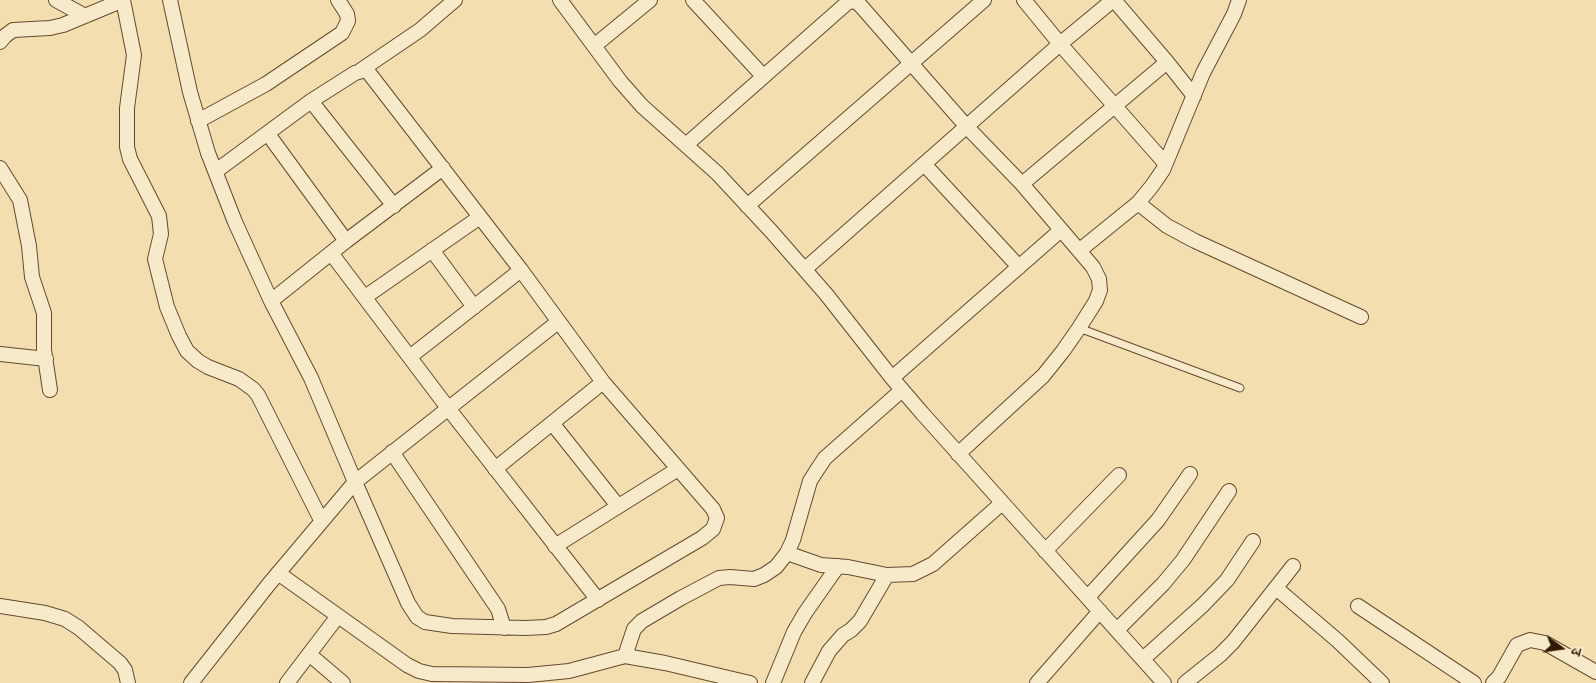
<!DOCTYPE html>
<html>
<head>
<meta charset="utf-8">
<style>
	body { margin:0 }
	#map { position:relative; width:1596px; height:683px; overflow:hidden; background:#f3deaf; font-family:Alegreya,"Noto Serif Devanagari",serif }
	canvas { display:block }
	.north { position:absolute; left:1536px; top:623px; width:50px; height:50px; -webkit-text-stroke:4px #f7eacb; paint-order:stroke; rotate:104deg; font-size:14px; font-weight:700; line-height:20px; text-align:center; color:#331804 }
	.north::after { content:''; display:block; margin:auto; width:18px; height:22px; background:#331804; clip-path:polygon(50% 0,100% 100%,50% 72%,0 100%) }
</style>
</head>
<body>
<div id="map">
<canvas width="1596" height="683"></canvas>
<div class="north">उ</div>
</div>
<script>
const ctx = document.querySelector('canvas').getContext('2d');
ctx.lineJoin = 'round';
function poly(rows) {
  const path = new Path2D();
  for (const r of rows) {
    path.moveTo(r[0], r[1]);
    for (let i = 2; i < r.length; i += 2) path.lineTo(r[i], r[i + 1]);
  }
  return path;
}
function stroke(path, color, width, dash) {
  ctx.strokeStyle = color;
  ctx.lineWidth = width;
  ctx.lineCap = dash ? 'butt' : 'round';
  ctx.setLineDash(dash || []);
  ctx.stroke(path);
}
const lane = poly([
	[1079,328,1240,388]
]);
const street = poly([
	[56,0,85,16],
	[123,0,134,55,127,108,127,147,130,159,159,216,161,234,155,259,167,307,179,336,187,351,198,361,208,367,239,379,253,389,258,395,321,520],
	[170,0,190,92,208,153,235,222,271,301,311,378,355,482,269,584,191,683],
	[560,0,620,81,642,106,717,173,771,231,826,294,892,378,922,413,1164,683],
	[693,0,763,76],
	[1024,0,1060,44,1165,163],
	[1114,0,1167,62,1194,96],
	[0,42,5,36,13,30,50,28,63,25,116,3,119,0],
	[594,46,650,0],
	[361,70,420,30,455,0],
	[311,101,394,206],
	[198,121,266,84,342,33,348,21,347,14,338,0],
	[268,134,346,241],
	[687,144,847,3,852,1,856,2,860,5,967,127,1022,184,1093,267,1099,279,1100,290,1096,301,1079,328,1063,351,1043,376,958,454],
	[925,165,1019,267],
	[0,168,20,200,29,246,32,277,44,313,44,350,50,390],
	[216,171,311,101,355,73,365,70,369,73,521,270,603,382,713,509,717,518,713,529,702,538,556,624,546,627,525,628,452,626,425,622,417,617,408,603,355,482,558,322],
	[1022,184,1167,62],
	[1138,203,1167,226,1195,241,1361,317],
	[747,206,984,0],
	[432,250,474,307],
	[1080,250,1138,203,1152,186,1163,170,1203,73,1234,14,1239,0],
	[331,253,448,408,598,600],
	[805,269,1060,44,1113,0],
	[365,297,480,217],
	[271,301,346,241,443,168],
	[0,354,46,359],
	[411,356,521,270],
	[892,378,1061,230],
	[552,423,618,506],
	[392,452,498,609,504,628],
	[495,469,603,382],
	[555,546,678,469],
	[1045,551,1119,475],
	[787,553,821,565,848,567,887,575,913,574,933,564,1002,503],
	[278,573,407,665,419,671,432,674,528,675,569,671,625,656,665,663,750,683],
	[1276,588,1338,641,1382,683],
	[1088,597,1158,520,1190,474],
	[0,606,45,613,65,619,79,628,120,663,125,670,128,683],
	[1358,606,1474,683],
	[1117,630,1163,584,1183,560,1229,491],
	[309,654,343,683],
	[625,656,634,629,642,621,681,598,719,578,730,577,754,579,764,575,776,567,787,553,793,540,810,481,817,470,825,458,902,390],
	[1143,659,1203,605,1227,580,1253,541],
	[287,683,338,616],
	[773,683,794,632,805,613,838,566],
	[812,683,829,651,843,635,851,630,860,621,887,575],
	[1037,683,1100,611],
	[1185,683,1220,655,1233,642,1293,566],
	[1493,683,1499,677,1517,645,1530,640,1545,643,1596,672]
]);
stroke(lane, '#634a2f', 9);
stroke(street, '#634a2f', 16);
stroke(lane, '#f7eacb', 7);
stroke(street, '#f7eacb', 14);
</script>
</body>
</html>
